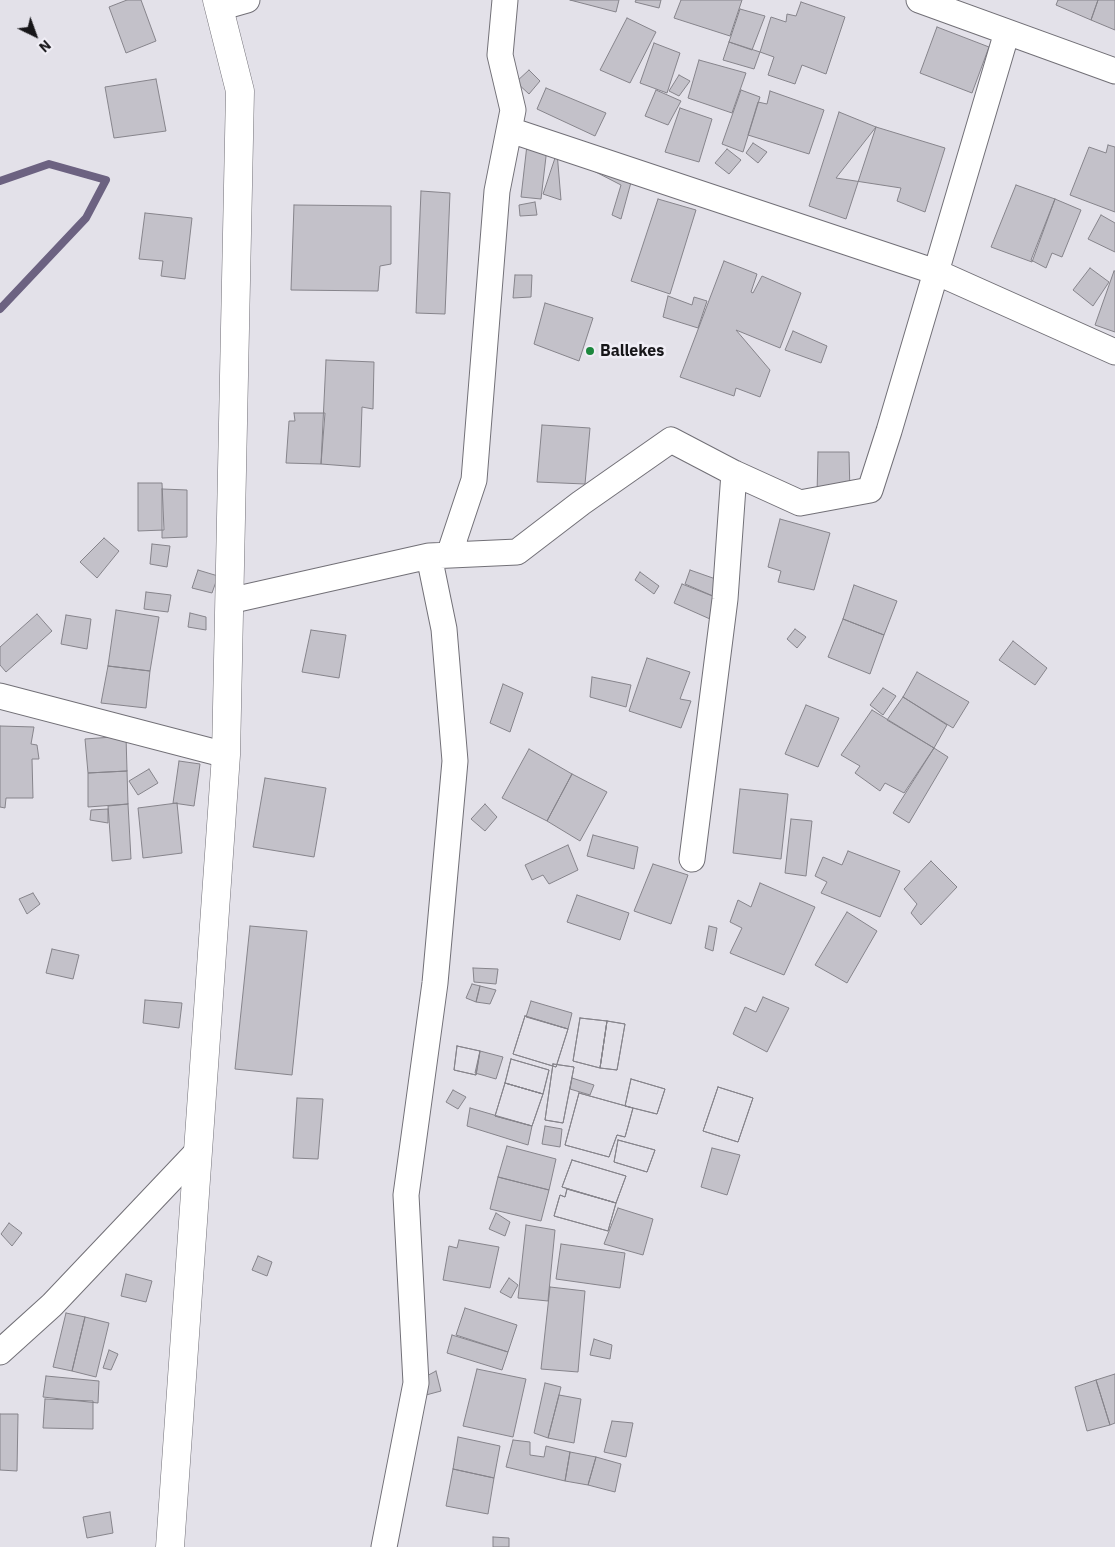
<!DOCTYPE html>
<html>
<head>
<meta charset="utf-8">
<style>
	body { margin:0 }
	#map { position:relative; width:1115px; height:1547px; overflow:hidden; background:#e3e1e9; font-family:"IBM Plex Sans",sans-serif }
	canvas { display:block }
	.north { position:absolute; left:10px; top:10px; width:50px; height:50px; -webkit-text-stroke:4px #f0eef6; paint-order:stroke; rotate:138deg; font-size:14px; font-weight:700; line-height:20px; text-align:center; color:#171619 }
	.north::after { content:''; display:block; margin:auto; width:18px; height:22px; background:#171619; clip-path:polygon(50% 0,100% 100%,50% 72%,0 100%) }
</style>
</head>
<body>
<div id="map">
<canvas width="1115" height="1547"></canvas>
<div class="north">N</div>
</div>
<script>
const ctx = document.querySelector('canvas').getContext('2d');
ctx.lineJoin = 'round';
function poly(rows) {
  const path = new Path2D();
  for (const r of rows) {
    path.moveTo(r[0], r[1]);
    for (let i = 2; i < r.length; i += 2) path.lineTo(r[i], r[i + 1]);
  }
  return path;
}
function stroke(path, color, width, dash) {
  ctx.strokeStyle = color;
  ctx.lineWidth = width;
  ctx.lineCap = dash ? 'butt' : 'round';
  ctx.setLineDash(dash || []);
  ctx.stroke(path);
}
function paint(path, color) {
  ctx.fillStyle = color;
  ctx.fill(path, 'evenodd');
}
function label(font, color, halo, rows, align = 'center') {
  ctx.font = font + ' "IBM Plex Sans",sans-serif';
  ctx.lineWidth = 5;
  ctx.setLineDash([]);
  ctx.textBaseline = 'middle';
  ctx.strokeStyle = halo;
  ctx.fillStyle = color;
  for (const [text, x, y, turn = 0] of rows) {
    ctx.save();
    ctx.translate(x, y);
    ctx.rotate((+turn || 0) * Math.PI / 180);
    ctx.textAlign = isNaN(turn) ? turn : align;
    if (halo) ctx.strokeText(text, 0, 0);
    ctx.fillText(text, 0, 0);
    ctx.restore();
  }
}
stroke(poly([
	[0,181,49,164,106,180,86,218,0,309]
]), '#6c6281', 8);
const building = poly([
	[127,0,141,0,156,41,126,53,109,7,127,0],
	[570,0,619,0,616,12,570,0],
	[636,0,661,0,659,8,635,2,636,0],
	[681,0,742,0,730,36,674,18,681,0],
	[1058,0,1098,0,1091,20,1056,5,1058,0],
	[1098,0,1115,0,1115,30,1091,20,1098,0],
	[801,2,845,17,826,74,802,65,795,84,768,75,774,57,760,52,771,17,786,22,787,14,796,16,801,2],
	[740,9,765,16,752,50,729,42,740,9],
	[627,18,656,32,630,83,600,70,627,18],
	[937,27,989,47,972,93,920,73,937,27],
	[729,42,760,52,754,69,723,60,729,42],
	[654,43,680,53,667,93,640,83,654,43],
	[699,60,746,73,732,113,688,98,699,60],
	[529,70,540,81,529,94,516,82,529,70],
	[679,75,690,81,679,96,669,91,679,75],
	[156,79,166,131,114,138,105,87,156,79],
	[546,88,606,113,595,136,537,109,546,88],
	[656,90,681,101,668,125,645,116,656,90],
	[741,90,760,97,743,152,722,144,741,90],
	[770,91,824,110,809,154,748,135,758,102,767,104,770,91],
	[680,108,712,119,699,162,665,152,680,108],
	[839,112,876,127,846,219,809,206,839,112],
	[876,127,945,148,925,212,897,201,901,188,836,178,876,127],
	[753,143,767,152,758,163,746,153,753,143],
	[527,145,547,148,541,199,521,197,527,145],
	[1108,145,1115,147,1115,212,1070,195,1089,147,1106,153,1108,145],
	[727,149,741,160,729,174,715,163,727,149],
	[557,152,561,200,543,194,557,152],
	[557,152,633,175,621,219,612,215,621,185,557,152],
	[1016,185,1055,199,1032,262,991,247,1016,185],
	[421,191,450,193,445,314,416,313,421,191],
	[658,199,696,210,670,294,631,281,658,199],
	[1055,199,1081,210,1062,257,1052,253,1046,268,1031,260,1055,199],
	[535,202,537,215,520,216,519,205,535,202],
	[294,205,391,206,391,264,380,266,378,291,291,290,294,205],
	[145,213,192,218,185,279,161,276,163,261,139,259,145,213],
	[1101,215,1115,223,1115,252,1088,239,1101,215],
	[724,261,757,274,751,292,753,293,762,276,801,293,780,348,736,330,770,370,760,397,736,388,734,396,680,377,724,261],
	[1090,268,1109,282,1093,306,1073,290,1090,268],
	[1114,271,1115,271,1115,332,1095,325,1114,271],
	[515,275,532,275,531,297,513,298,515,275],
	[668,296,692,305,694,297,707,301,698,328,663,317,668,296],
	[545,303,593,318,579,361,534,344,545,303],
	[793,331,827,346,821,363,785,350,793,331],
	[326,360,374,362,373,409,362,407,360,467,321,464,326,360],
	[294,413,325,413,321,464,286,463,289,421,295,421,294,413],
	[542,425,590,428,585,484,537,482,542,425],
	[818,452,849,452,850,494,817,495,818,452],
	[138,483,162,483,164,530,138,531,138,483],
	[162,489,187,490,187,537,162,538,162,489],
	[780,519,830,533,814,590,778,582,781,571,768,567,780,519],
	[104,538,119,551,97,578,80,562,104,538],
	[152,544,170,546,167,567,150,564,152,544],
	[198,570,218,576,212,593,192,588,198,570],
	[690,570,727,583,720,599,685,584,690,570],
	[640,572,659,586,654,594,635,580,640,572],
	[682,584,720,599,710,619,674,603,682,584],
	[854,585,897,601,884,635,843,619,854,585],
	[146,592,171,595,168,612,144,609,146,592],
	[116,610,159,617,150,671,108,666,116,610],
	[190,613,206,617,206,630,188,627,190,613],
	[37,614,52,631,6,672,0,665,0,647,37,614],
	[66,615,91,619,87,649,61,644,66,615],
	[843,619,884,635,870,674,828,657,843,619],
	[795,629,806,637,797,648,787,639,795,629],
	[311,630,346,635,339,678,302,672,311,630],
	[1013,641,1047,668,1035,685,999,660,1013,641],
	[647,658,690,672,680,699,691,701,681,728,629,711,647,658],
	[108,666,150,671,146,708,101,703,108,666],
	[917,672,969,702,953,728,903,697,917,672],
	[592,677,631,685,626,707,590,697,592,677],
	[503,684,523,693,510,732,490,723,503,684],
	[883,688,896,696,883,715,870,705,883,688],
	[903,697,947,725,934,748,887,720,903,697],
	[806,705,839,718,818,767,785,754,806,705],
	[872,710,934,748,904,793,885,783,880,791,855,773,860,766,841,755,872,710],
	[0,726,34,727,31,744,37,745,39,759,32,759,33,798,6,798,5,808,0,807,0,726],
	[126,736,127,771,88,773,85,739,126,736],
	[934,748,948,757,909,823,893,813,934,748],
	[529,749,572,774,547,821,502,798,529,749],
	[179,761,200,764,194,806,173,803,179,761],
	[149,769,158,783,138,795,129,781,149,769],
	[127,771,128,804,88,807,88,773,127,771],
	[572,774,607,792,580,841,547,821,572,774],
	[265,778,326,788,314,857,253,847,265,778],
	[740,789,788,794,781,859,733,853,740,789],
	[177,803,182,853,143,858,138,808,177,803],
	[128,804,131,859,112,861,108,806,128,804],
	[485,804,497,817,485,831,471,819,485,804],
	[108,809,108,823,90,820,91,810,108,809],
	[791,819,812,821,806,876,785,873,791,819],
	[593,835,638,847,634,869,587,856,593,835],
	[568,845,578,870,549,884,543,875,532,880,525,865,568,845],
	[848,851,900,871,880,917,821,893,827,882,815,876,823,857,842,865,848,851],
	[931,861,957,887,921,925,911,913,917,904,904,889,931,861],
	[653,864,688,875,671,924,634,911,653,864],
	[760,883,815,907,784,975,730,953,742,928,730,922,738,900,751,907,760,883],
	[33,893,40,904,27,914,19,899,33,893],
	[577,895,629,913,620,940,567,922,577,895],
	[847,912,877,931,847,983,815,965,847,912],
	[250,926,307,931,292,1075,235,1069,250,926],
	[709,926,717,928,713,951,705,948,709,926],
	[52,949,79,955,73,979,46,973,52,949],
	[473,968,498,969,496,984,474,982,473,968],
	[472,984,480,986,476,1002,466,998,472,984],
	[480,986,496,990,490,1004,476,1002,480,986],
	[763,997,789,1008,767,1052,733,1034,745,1007,756,1012,763,997],
	[145,1000,182,1003,179,1028,143,1023,145,1000],
	[531,1001,572,1013,568,1029,526,1017,531,1001],
	[525,1016,568,1029,556,1067,513,1054,525,1016],
	[525,1016,568,1029,556,1067,513,1054,525,1016],
	[580,1018,607,1021,600,1068,573,1061,580,1018],
	[580,1018,607,1021,600,1068,573,1061,580,1018],
	[607,1021,625,1024,617,1070,600,1068,607,1021],
	[607,1021,625,1024,617,1070,600,1068,607,1021],
	[457,1046,480,1051,476,1075,454,1070,457,1046],
	[457,1046,480,1051,476,1075,454,1070,457,1046],
	[480,1051,503,1057,496,1079,475,1073,480,1051],
	[511,1059,549,1070,543,1094,505,1083,511,1059],
	[511,1059,549,1070,543,1094,505,1083,511,1059],
	[553,1064,574,1067,563,1123,545,1120,553,1064],
	[553,1064,574,1067,563,1123,545,1120,553,1064],
	[572,1078,594,1085,590,1095,570,1089,572,1078],
	[631,1079,665,1089,657,1114,625,1106,631,1079],
	[631,1079,665,1089,657,1114,625,1106,631,1079],
	[505,1083,543,1094,532,1126,495,1116,505,1083],
	[505,1083,543,1094,532,1126,495,1116,505,1083],
	[718,1087,753,1098,738,1142,703,1131,718,1087],
	[718,1087,753,1098,738,1142,703,1131,718,1087],
	[453,1090,466,1097,458,1109,446,1102,453,1090],
	[579,1093,633,1108,625,1137,617,1135,609,1157,565,1145,579,1093],
	[579,1093,633,1108,625,1137,617,1135,609,1157,565,1145,579,1093],
	[297,1098,323,1099,318,1159,293,1158,297,1098],
	[470,1108,532,1126,528,1145,467,1126,470,1108],
	[545,1126,562,1129,560,1147,542,1144,545,1126],
	[618,1140,655,1150,647,1172,614,1162,618,1140],
	[618,1140,655,1150,647,1172,614,1162,618,1140],
	[507,1146,556,1159,549,1190,498,1177,507,1146],
	[712,1148,740,1155,727,1195,701,1187,712,1148],
	[572,1160,626,1176,616,1203,562,1187,572,1160],
	[572,1160,626,1176,616,1203,562,1187,572,1160],
	[498,1177,549,1190,541,1221,490,1209,498,1177],
	[567,1189,616,1203,608,1231,554,1216,560,1195,565,1197,567,1189],
	[567,1189,616,1203,608,1231,554,1216,560,1195,565,1197,567,1189],
	[618,1208,653,1219,643,1255,604,1244,618,1208],
	[496,1213,510,1222,505,1236,489,1229,496,1213],
	[9,1223,22,1233,12,1246,1,1234,9,1223],
	[526,1225,555,1230,548,1301,518,1298,526,1225],
	[459,1240,499,1247,490,1288,443,1280,449,1246,457,1248,459,1240],
	[561,1244,625,1253,620,1288,556,1279,561,1244],
	[258,1256,272,1262,267,1276,252,1270,258,1256],
	[126,1274,152,1281,146,1302,121,1296,126,1274],
	[509,1278,518,1285,511,1298,500,1292,509,1278],
	[550,1287,585,1291,578,1372,541,1369,550,1287],
	[465,1308,517,1325,508,1352,456,1335,465,1308],
	[66,1313,85,1317,72,1371,53,1367,66,1313],
	[85,1317,109,1323,96,1377,72,1371,85,1317],
	[452,1335,508,1352,502,1370,447,1353,452,1335],
	[594,1339,612,1345,610,1359,590,1355,594,1339],
	[109,1350,118,1354,111,1370,103,1368,109,1350],
	[477,1369,526,1379,513,1437,463,1426,477,1369],
	[436,1371,441,1391,426,1395,421,1379,436,1371],
	[1115,1374,1115,1423,1110,1425,1096,1380,1115,1374],
	[46,1376,99,1381,98,1403,43,1397,46,1376],
	[1096,1380,1110,1425,1087,1431,1075,1387,1096,1380],
	[545,1383,561,1387,548,1438,534,1433,545,1383],
	[559,1395,581,1399,574,1443,548,1438,559,1395],
	[45,1399,93,1401,93,1429,43,1428,45,1399],
	[0,1414,18,1414,17,1471,0,1470,0,1414],
	[612,1421,633,1423,626,1457,604,1452,612,1421],
	[458,1437,500,1446,494,1478,453,1469,458,1437],
	[513,1440,530,1442,530,1455,544,1457,546,1446,570,1452,565,1481,506,1467,513,1440],
	[570,1452,596,1457,588,1485,565,1481,570,1452],
	[596,1457,621,1464,615,1492,588,1485,596,1457],
	[453,1469,494,1478,488,1514,446,1506,453,1469],
	[110,1512,113,1533,87,1538,83,1517,110,1512],
	[493,1537,509,1538,509,1547,493,1547,493,1537]
]);
paint(building, '#c3c1c9');
stroke(building, '#86848b', 1);
const minor = poly([
	[919,0,1115,71],
	[219,8,247,0],
	[510,130,936,272,1115,352],
	[449,555,474,480,497,191,513,110,500,55,505,0],
	[229,601,429,556,517,552,581,503,671,440,734,473,800,503,870,490,889,431,1007,32],
	[0,696,226,755],
	[692,859,725,599,734,473],
	[0,1352,52,1305,198,1151],
	[384,1547,416,1383,406,1195,435,983,455,761,444,629,429,556]
]);
const secondary = poly([
	[170,1547,226,755,240,91,217,0]
]);
stroke(minor, '#727077', 27);
stroke(secondary, '#727077', 29);
stroke(minor, '#fff', 25);
stroke(secondary, '#fff', 28);
for (const [x, y, r, color] of [
	[590,351,5,"#1c873d"]
]) {
  const dot = new Path2D();
  dot.arc(x, y, r, 0, 2 * Math.PI);
  ctx.fillStyle = color;
  ctx.fill(dot);
  stroke(dot, '#f0eef6', 2);
}
label('bold 16px', '#171619', '#f0eef6', [
	["Ballekes",600,351]
], 'left');
</script>
</body>
</html>
